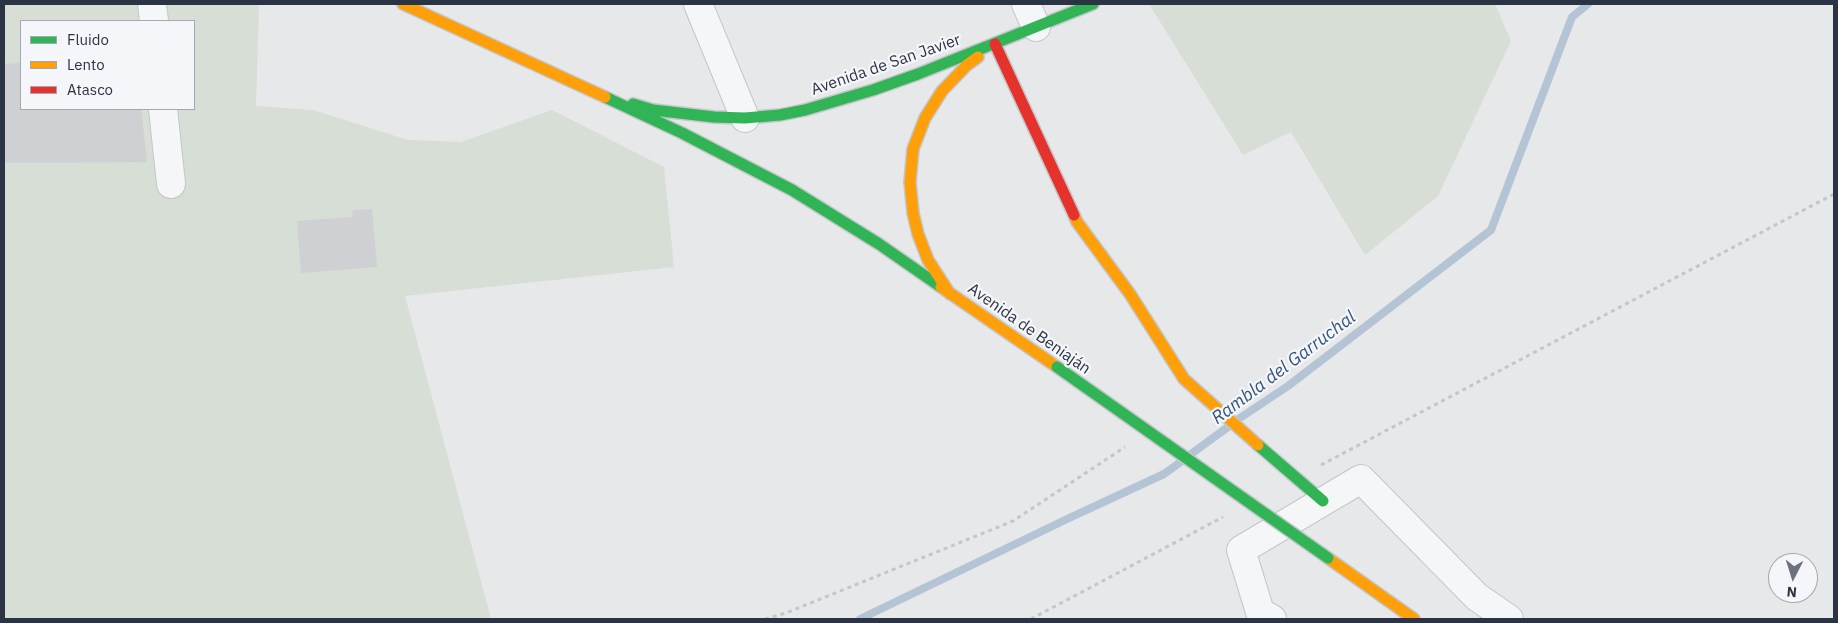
<!DOCTYPE html>
<html>
<head>
<meta charset="utf-8">
<style>
	body { margin:0 }
	#map { position:relative; width:1838px; height:623px; overflow:hidden; background:#e6e8ea; font-family:"IBM Plex Sans",sans-serif }
	canvas { display:block }
	.frame { position:absolute; inset:0; border:5px solid #2b3445; pointer-events:none }
	.legend { position:absolute; left:20px; top:20px; width:175px; height:90px; box-sizing:border-box; background:#f4f6f9; border:1px solid #a4a8b1; margin:0; padding:6px 9px; list-style:none; font-size:15px; color:#2b3445 }
	.legend li { display:flex; align-items:center; gap:10px; height:25px }
	.legend b { width:25px; border:1px solid #a4a8b1 }
	.north { position:absolute; left:1768px; top:553px; width:50px; height:50px; box-sizing:border-box; background:#f4f6f9; border:1px solid #a4a8b1; border-radius:50%; rotate:185deg; font-size:14px; font-weight:700; line-height:20px; text-align:center; color:#2b3445 }
	.north::after { content:''; display:block; margin:auto; width:18px; height:22px; background:#6c737f; clip-path:polygon(50% 0,100% 100%,50% 72%,0 100%) }
</style>
</head>
<body>
<div id="map">
<canvas width="1838" height="623"></canvas>
<div class="frame"></div>
<ul class="legend">
<li><b style="height:6px;background:#30b455"></b>Fluido</li>
<li><b style="height:6px;background:#ff9f0a"></b>Lento</li>
<li><b style="height:6px;background:#e5322d"></b>Atasco</li>
</ul>
<div class="north">N</div>
</div>
<script>
const ctx = document.querySelector('canvas').getContext('2d');
ctx.lineJoin = 'round';
function paint(path, color) {
  ctx.fillStyle = color;
  ctx.fill(path, 'evenodd');
}
function poly(rows) {
  const path = new Path2D();
  for (const r of rows) {
    path.moveTo(r[0], r[1]);
    for (let i = 2; i < r.length; i += 2) path.lineTo(r[i], r[i + 1]);
  }
  return path;
}
function stroke(path, color, width, dash) {
  ctx.strokeStyle = color;
  ctx.lineWidth = width;
  ctx.lineCap = dash ? 'butt' : 'round';
  ctx.setLineDash(dash || []);
  ctx.stroke(path);
}
function label(font, color, halo, rows, align = 'center') {
  ctx.font = font + ' "IBM Plex Sans",sans-serif';
  ctx.lineWidth = 4.5;
  ctx.setLineDash([]);
  ctx.textBaseline = 'middle';
  ctx.strokeStyle = halo;
  ctx.fillStyle = color;
  for (const [text, x, y, turn = 0] of rows) {
    ctx.save();
    ctx.translate(x, y);
    ctx.rotate((+turn || 0) * Math.PI / 180);
    ctx.textAlign = isNaN(turn) ? turn : align;
    if (halo) ctx.strokeText(text, 0, 0);
    ctx.fillText(text, 0, 0);
    ctx.restore();
  }
}
paint(poly([
	[4,4,259,4,256,106,313,110,408,140,461,142,552,110,664,167,674,267,405,296,490,615,489,619,4,619],
	[21,21,194,21,194,109,21,109],
	[1149,4,1495,4,1511,41,1438,196,1365,255,1291,132,1243,155]
]), '#d6ded6');
stroke(poly([
	[1237,420,1288,386,1491,230,1572,17,1588,4],
	[1191,454,1228,427],
	[860,619,1065,520,1164,474,1182,461]
]), '#b4c4d5', 8);
paint(poly([
	[21,63,21,109,141,109,147,162,4,163,4,64],
	[372,209,377,267,301,273,297,221,353,217,352,210]
]), '#ced0d3');
const street = poly([
	[152,4,154,21],
	[698,4,745,118],
	[1026,4,1036,27],
	[163,109,171,184],
	[1272,619,1260,612,1241,550,1361,479,1477,597,1509,619]
]);
const fast = poly([
	[605,97,682,133,792,190,879,244,941,287],
	[633,104,653,110,714,117,745,118,780,115,805,110,873,90,918,74,1093,4],
	[1258,445,1323,501]
]);
const slow = poly([
	[403,4,605,97],
	[1074,215,1077,222,1130,294,1184,379,1258,445],
	[941,287,1057,367],
	[950,294,928,260,918,234,913,213,910,182,913,149,925,118,942,91,967,65,978,57],
	[1328,558,1414,619]
]);
const jam = poly([
	[995,44,1074,215]
]);
stroke(street, '#c4c6c8', 30);
stroke(fast, '#c4c6c8', 14);
stroke(slow, '#c4c6c8', 14);
stroke(jam, '#c4c6c8', 14);
stroke(poly([
	[1321,465,1834,194],
	[765,619,786,613,1013,521,1125,447],
	[1031,619,1223,517]
]), '#c5c6ca', 3, [4, 4]);
stroke(street, '#f5f6f7', 28);
stroke(fast, '#30b455', 11);
stroke(slow, '#ff9f0a', 11);
stroke(jam, '#e5322d', 11);
const fastBridge = poly([
	[1057,367,1328,558]
]);
stroke(fastBridge, '#c2c5c8', 14, []);
stroke(fastBridge, '#30b455', 11);
label('16px', '#2b3445', '#f4f6f9', [
	["Avenida de San Javier",886,65,-19],
	["Avenida de Beniaján",1029,329,35]
]);
label('italic 18px', '#34527a', '#f4f6f9', [
	["Rambla del Garruchal",1284,368,-37]
]);
</script>
</body>
</html>
